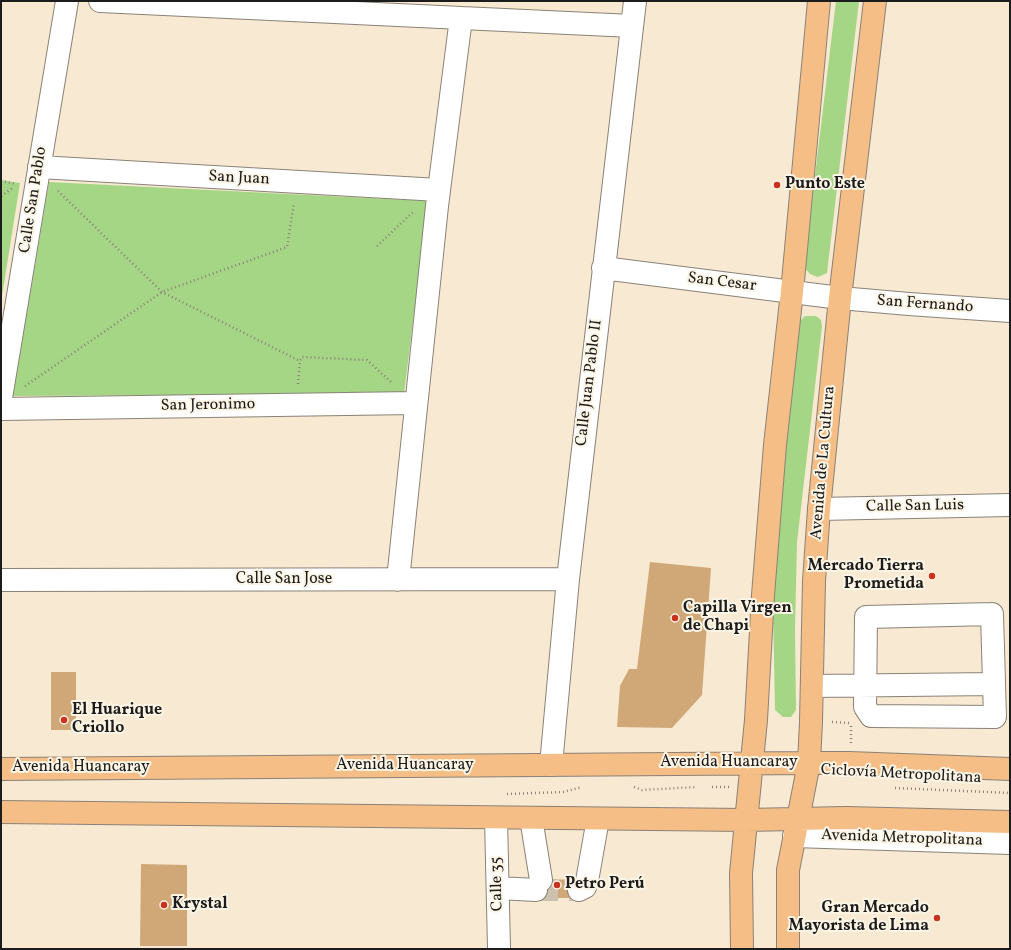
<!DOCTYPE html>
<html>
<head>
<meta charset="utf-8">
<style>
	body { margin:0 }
	#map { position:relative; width:1011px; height:950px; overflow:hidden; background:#f8e9d2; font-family:Vollkorn,serif }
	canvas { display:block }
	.frame { position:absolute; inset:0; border:2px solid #1c1c1c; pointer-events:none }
</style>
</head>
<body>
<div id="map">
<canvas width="1011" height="950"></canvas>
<div class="frame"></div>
</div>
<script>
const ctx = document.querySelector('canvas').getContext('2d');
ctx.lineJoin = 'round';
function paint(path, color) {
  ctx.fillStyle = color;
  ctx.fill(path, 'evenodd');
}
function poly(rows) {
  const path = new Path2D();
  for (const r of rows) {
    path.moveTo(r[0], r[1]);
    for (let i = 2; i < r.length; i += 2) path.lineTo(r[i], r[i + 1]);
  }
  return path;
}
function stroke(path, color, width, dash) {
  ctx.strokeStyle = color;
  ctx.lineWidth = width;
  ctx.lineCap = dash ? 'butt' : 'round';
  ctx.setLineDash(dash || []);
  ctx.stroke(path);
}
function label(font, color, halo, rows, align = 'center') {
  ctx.font = font + ' Vollkorn,serif';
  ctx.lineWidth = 4;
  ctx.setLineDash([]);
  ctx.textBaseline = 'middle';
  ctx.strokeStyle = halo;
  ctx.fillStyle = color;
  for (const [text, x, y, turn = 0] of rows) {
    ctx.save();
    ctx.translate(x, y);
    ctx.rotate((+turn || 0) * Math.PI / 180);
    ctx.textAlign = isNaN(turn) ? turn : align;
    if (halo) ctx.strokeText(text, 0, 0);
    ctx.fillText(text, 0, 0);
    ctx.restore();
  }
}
paint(poly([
	[836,1,859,1,827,273,818,277,810,274,804,267],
	[1,180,20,183,1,302],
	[49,182,428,201,404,394,13,396],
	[805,316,816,316,821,320,822,326,797,542,795,630,796,710,791,717,783,717,775,710,772,557,800,321]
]), '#a4d685');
paint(poly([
	[650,562,711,568,702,695,672,728,617,727,620,686,629,669,637,669],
	[51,672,76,672,76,730,51,730],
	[141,864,187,865,187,946,140,946],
	[579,879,579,898,536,898,541,880]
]), '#d0a878');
stroke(poly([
	[536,890,579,890]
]), '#ccc0ae', 22, [22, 11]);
const minor = poly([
	[100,1,632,26],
	[39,167,439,190],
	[603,268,840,298,909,304,1010,311],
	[1,398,67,1],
	[1,409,415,403],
	[819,509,1010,505],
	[1,580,568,579],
	[398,580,437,206,461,18],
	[992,614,995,717,871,716,865,707,866,617,992,614],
	[812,686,994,684],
	[551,765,568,579,635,1],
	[496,818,499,949],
	[531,818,541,880],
	[794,836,1010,843],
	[498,888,536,890],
	[579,890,585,887,587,881,598,819]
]);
const major = poly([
	[1,769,809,763,849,763,1010,769],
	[1,812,745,820,846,818,1010,822],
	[742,949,741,873,756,720,763,595,775,445,792,292,819,1],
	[788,949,788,870,809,763,811,722,814,581,819,509,840,298,875,1]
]);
stroke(minor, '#8a8277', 24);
stroke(major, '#8a8277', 24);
stroke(poly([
	[1,181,16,184],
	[58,191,162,292,300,361],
	[1,196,14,187],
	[377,246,414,211],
	[298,384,300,361,302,357,367,360,391,382],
	[25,386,162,292,287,247,294,203],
	[832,722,849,723],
	[851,743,851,726],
	[634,787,642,790,697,787],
	[712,787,729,787],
	[895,788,1010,793],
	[507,794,563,792,582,787]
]), '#8a8277', 2.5, [1, 3]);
stroke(minor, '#fff', 22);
stroke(major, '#f5be86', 22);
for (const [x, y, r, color] of [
	[777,185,4,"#c8321e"],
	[932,576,4,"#c8321e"],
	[675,618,4,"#c8321e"],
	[64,720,4,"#c8321e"],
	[557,885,4,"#c8321e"],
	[164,905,4,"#c8321e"],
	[937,918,4,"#c8321e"]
]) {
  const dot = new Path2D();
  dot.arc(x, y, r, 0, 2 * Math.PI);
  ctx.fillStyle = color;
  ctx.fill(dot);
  stroke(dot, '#fcf5e5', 1.5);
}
label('16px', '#1c1c1c', '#fcf5e5', [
	["San Juan",239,179,3],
	["Calle San Pablo",34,200,-81],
	["San Cesar",722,283,7],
	["San Fernando",925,305,4],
	["Calle Juan Pablo II",590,383,-83],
	["San Jeronimo",208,406,-1],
	["Avenida de La Cultura",824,463,-85],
	["Calle San Luis",915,507,-1],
	["Calle San Jose",284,580],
	["Avenida Huancaray",729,763],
	["Avenida Huancaray",405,766],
	["Avenida Huancaray",81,768],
	["Ciclovía Metropolitana",901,775,3],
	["Avenida Metropolitana",902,839,2],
	["Calle 35",498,884,-91]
]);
label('bold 16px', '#1c1c1c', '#fcf5e5', [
	["Punto Este",785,185],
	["Mercado Tierra",924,567,"right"],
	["Prometida",924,585,"right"],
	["Capilla Virgen",683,609],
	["de Chapi",683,627],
	["El Huarique",72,711],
	["Criollo",72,729],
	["Petro Perú",565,885],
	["Krystal",172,905],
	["Gran Mercado",929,909,"right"],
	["Mayorista de Lima",929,927,"right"]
], 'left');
</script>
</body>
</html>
